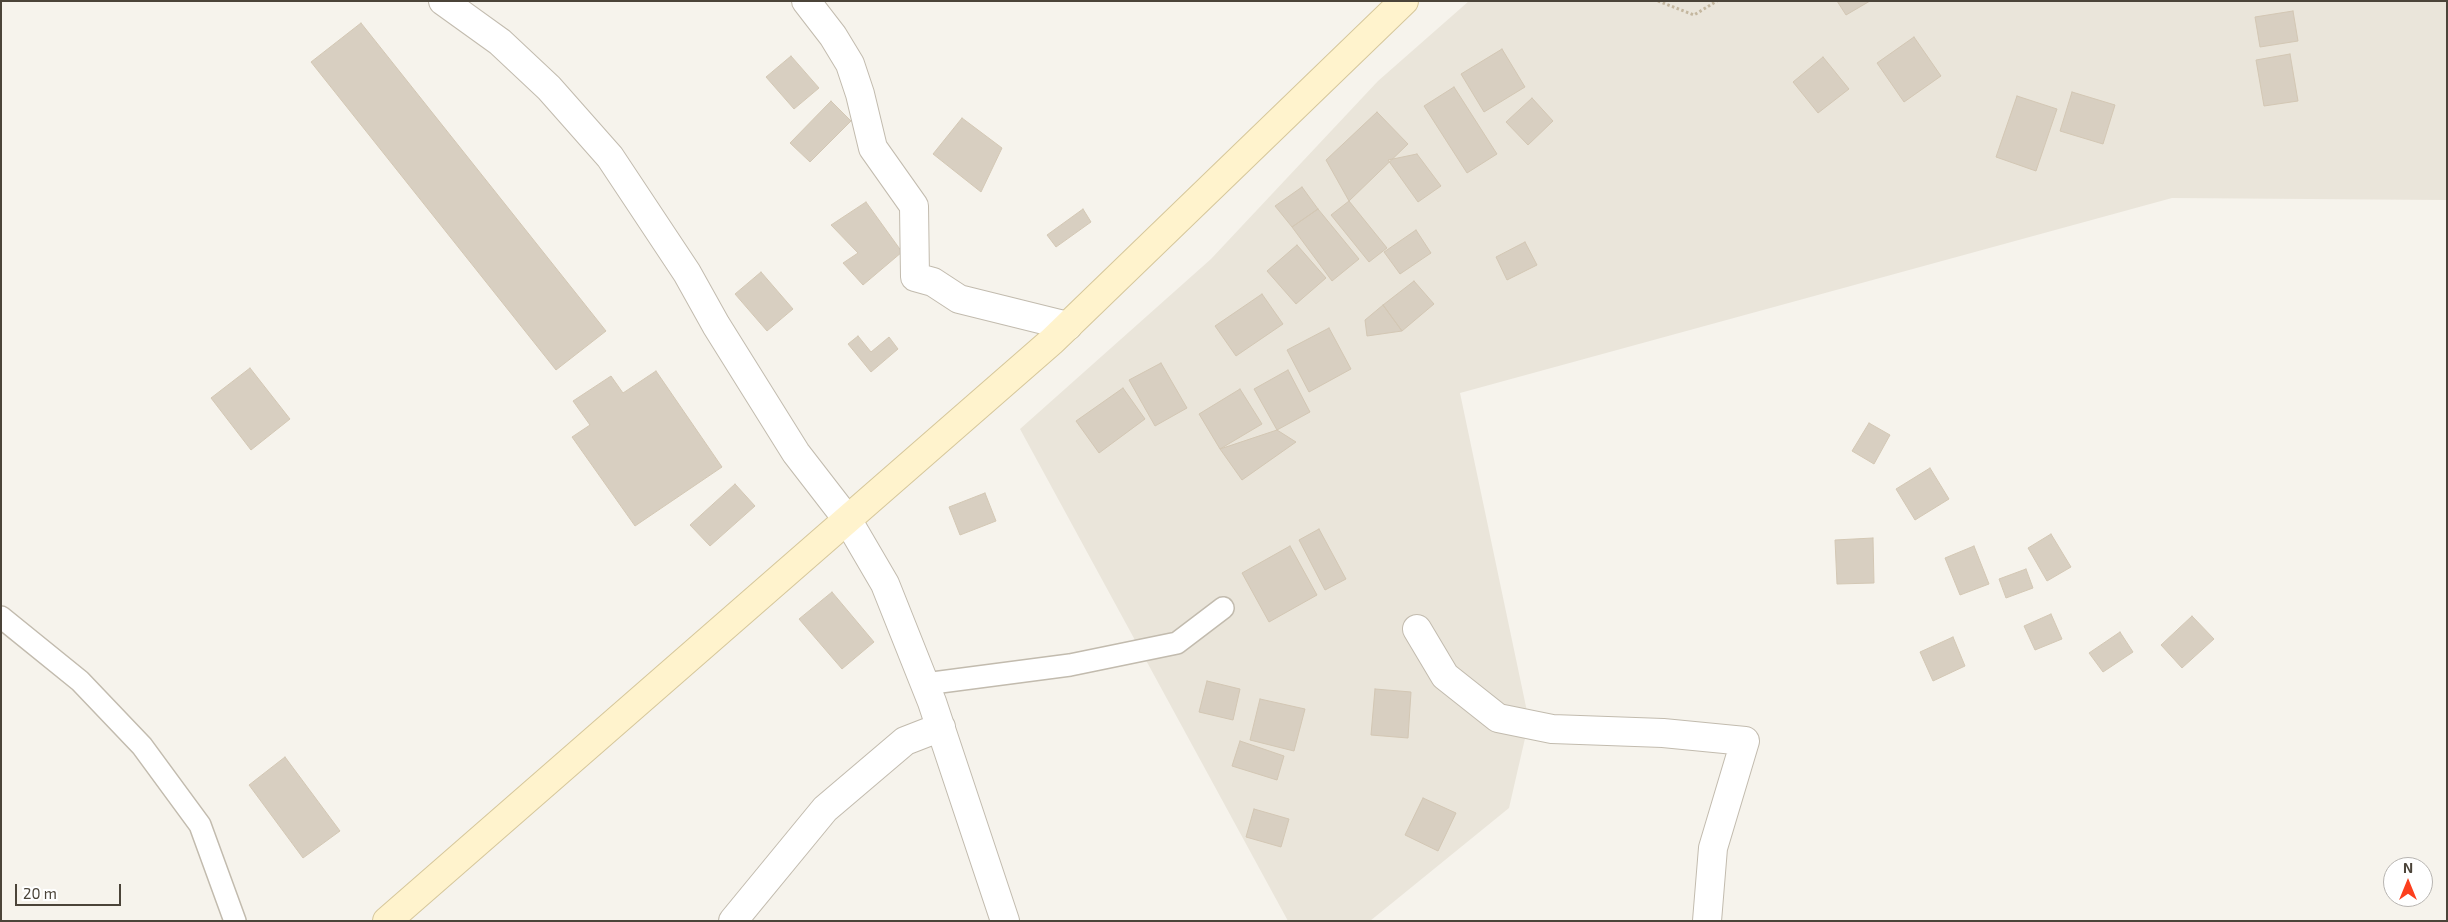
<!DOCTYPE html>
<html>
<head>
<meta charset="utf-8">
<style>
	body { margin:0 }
	#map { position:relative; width:2448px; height:922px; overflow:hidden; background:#f6f3ec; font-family:"Exo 2",sans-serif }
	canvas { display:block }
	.frame { position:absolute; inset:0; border:2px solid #4b4439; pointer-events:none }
	.north { position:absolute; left:2383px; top:857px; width:50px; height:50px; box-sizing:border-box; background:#fff; border:1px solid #b7b4b0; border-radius:50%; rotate:0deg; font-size:14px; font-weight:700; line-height:20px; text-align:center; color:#4b4439 }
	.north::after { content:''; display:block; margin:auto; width:18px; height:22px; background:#fc3f1d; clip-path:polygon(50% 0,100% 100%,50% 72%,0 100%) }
	.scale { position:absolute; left:15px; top:884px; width:106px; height:22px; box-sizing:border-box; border:2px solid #4b4439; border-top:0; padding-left:6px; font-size:15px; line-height:18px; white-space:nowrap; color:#4b4439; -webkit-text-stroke:4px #fff; paint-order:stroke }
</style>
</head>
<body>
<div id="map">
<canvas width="2448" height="922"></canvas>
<div class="frame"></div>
<div class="north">N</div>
<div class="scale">20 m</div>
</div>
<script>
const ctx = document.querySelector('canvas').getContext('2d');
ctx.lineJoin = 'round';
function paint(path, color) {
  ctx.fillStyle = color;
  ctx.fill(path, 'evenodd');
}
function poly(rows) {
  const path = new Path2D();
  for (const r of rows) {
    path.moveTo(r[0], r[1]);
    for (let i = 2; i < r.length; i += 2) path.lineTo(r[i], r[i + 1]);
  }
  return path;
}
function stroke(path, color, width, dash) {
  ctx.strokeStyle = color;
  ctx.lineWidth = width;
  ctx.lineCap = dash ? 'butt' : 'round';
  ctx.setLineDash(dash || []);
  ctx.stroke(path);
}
paint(poly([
	[1469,1,2447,1,2447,200,2172,198,1460,393,1529,721,1509,808,1370,921,1288,921,1020,429,1211,259,1378,81]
]), '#eae5da');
const building = poly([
	[1837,1,1870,1,1846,15,1837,1],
	[2293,11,2298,41,2260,47,2255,17,2293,11],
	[361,23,606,331,556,370,311,62,361,23],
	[1914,37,1941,76,1904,102,1877,63,1914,37],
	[1502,49,1525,87,1484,112,1461,74,1502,49],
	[2290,54,2298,101,2264,106,2256,60,2290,54],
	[791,56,819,88,794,109,766,77,791,56],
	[1823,57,1849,89,1818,113,1793,82,1823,57],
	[1454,87,1497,154,1467,173,1424,106,1454,87],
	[2072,92,2115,105,2103,144,2060,131,2072,92],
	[2017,96,2057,109,2036,171,1996,157,2017,96],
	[1532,98,1553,121,1528,145,1506,122,1532,98],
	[831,101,851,121,810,162,790,143,831,101],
	[1377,112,1408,144,1349,201,1326,160,1377,112],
	[962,118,1002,148,981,192,933,154,962,118],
	[1417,154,1441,186,1418,202,1388,160,1417,154],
	[1302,187,1318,209,1292,227,1275,206,1302,187],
	[1349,201,1387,248,1369,262,1331,215,1349,201],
	[866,202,902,252,863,285,843,263,858,253,831,225,866,202],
	[1083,209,1091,222,1056,247,1047,235,1083,209],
	[1318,209,1359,259,1332,281,1292,227,1318,209],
	[1416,230,1431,253,1400,274,1384,252,1416,230],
	[1525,242,1537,265,1507,280,1496,257,1525,242],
	[1297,245,1326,278,1296,304,1267,271,1297,245],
	[761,272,793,309,767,331,735,294,761,272],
	[1414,281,1434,304,1402,331,1383,305,1414,281],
	[1262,294,1283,324,1236,356,1215,326,1262,294],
	[1383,305,1402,331,1367,336,1365,320,1383,305],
	[1329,328,1351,369,1309,392,1287,350,1329,328],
	[858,336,871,352,889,337,898,349,871,372,848,344,858,336],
	[1161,363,1187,408,1155,426,1129,380,1161,363],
	[250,368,290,419,251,450,211,398,250,368],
	[1288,370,1310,412,1277,430,1254,389,1288,370],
	[656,371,722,467,635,526,572,437,590,425,573,401,611,376,623,393,656,371],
	[1123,388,1145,419,1099,453,1076,421,1123,388],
	[1240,389,1262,424,1220,449,1199,414,1240,389],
	[1869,423,1890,435,1874,464,1852,451,1869,423],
	[1277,430,1296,442,1242,480,1220,449,1277,430],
	[1930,468,1949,499,1915,520,1896,489,1930,468],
	[735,484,755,506,710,546,690,525,735,484],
	[985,493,996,521,960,535,949,507,985,493],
	[1319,529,1346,579,1325,590,1299,540,1319,529],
	[2051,534,2071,567,2047,581,2028,548,2051,534],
	[1873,538,1874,583,1837,584,1835,540,1873,538],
	[1290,546,1317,595,1269,622,1242,573,1290,546],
	[1974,546,1989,584,1960,595,1945,558,1974,546],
	[2026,569,2033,588,2006,598,1999,579,2026,569],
	[832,592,874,642,842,669,799,619,832,592],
	[2051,614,2062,639,2035,650,2024,626,2051,614],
	[2192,616,2214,639,2182,668,2161,645,2192,616],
	[2120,632,2133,652,2103,672,2089,653,2120,632],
	[1953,637,1965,666,1933,681,1920,652,1953,637],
	[1207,681,1240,689,1233,720,1199,712,1207,681],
	[1375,689,1411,692,1408,738,1371,735,1375,689],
	[1260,699,1305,709,1294,751,1250,740,1260,699],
	[1240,741,1284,756,1277,780,1232,766,1240,741],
	[285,757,340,831,303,858,249,785,285,757],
	[1423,798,1456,813,1438,851,1405,835,1423,798],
	[1254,809,1289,819,1281,847,1246,837,1254,809]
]);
paint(building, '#d8cfc1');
stroke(building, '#d3c7b4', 1);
const lane = poly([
	[1,617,80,681,142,746,200,825,235,921],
	[925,684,1070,665,1177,643,1223,608]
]);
const street = poly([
	[443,1,500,42,549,88,610,157,687,273,716,325,796,453,847,519,885,584,932,702,1005,921],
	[806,1,833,36,850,64,860,94,873,148,914,206,915,277,933,282,959,299,1068,326],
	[1417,629,1445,676,1498,718,1552,729,1663,733,1745,741,1713,848,1707,921],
	[733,921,825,809,905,741,941,727]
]);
const secondary = poly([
	[387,921,1052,341,1404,1]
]);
stroke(lane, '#c2bbae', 24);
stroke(street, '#c2bbae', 30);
stroke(secondary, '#d6c79b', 30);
stroke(poly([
	[1658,1,1694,15,1717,1]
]), '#c4b79f', 3, [2.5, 2.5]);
stroke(lane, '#fff', 21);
stroke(street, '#fff', 28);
stroke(secondary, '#fff3cd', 28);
</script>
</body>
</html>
